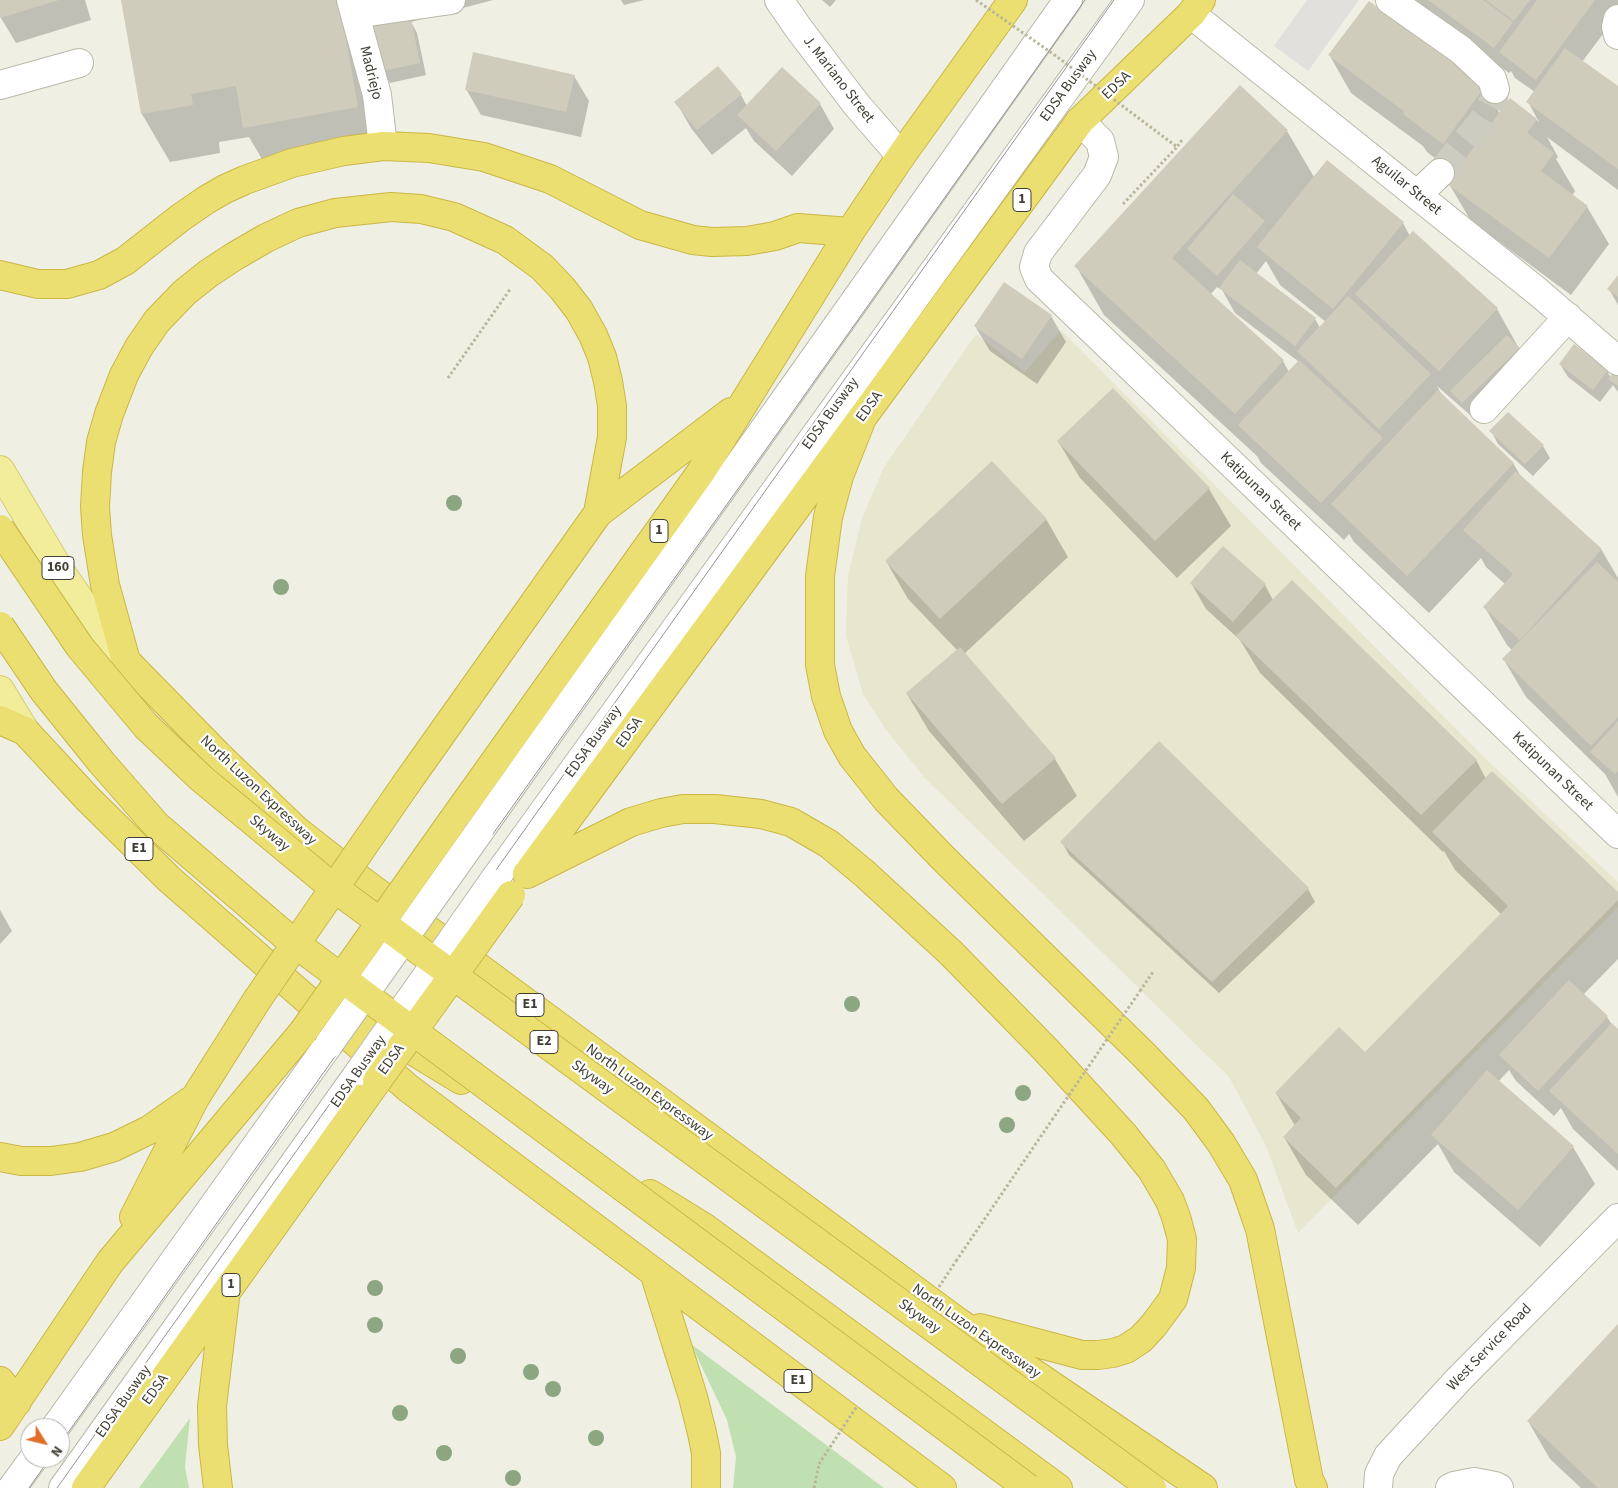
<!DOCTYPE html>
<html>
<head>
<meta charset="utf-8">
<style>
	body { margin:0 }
	#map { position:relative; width:1618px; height:1488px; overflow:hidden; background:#f0efe4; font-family:"Source Sans 3",sans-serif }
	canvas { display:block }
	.north { position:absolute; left:20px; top:1418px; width:50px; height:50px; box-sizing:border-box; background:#fff; border:1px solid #b3b2ae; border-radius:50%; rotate:126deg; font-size:14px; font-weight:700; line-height:20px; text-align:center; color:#413f35 }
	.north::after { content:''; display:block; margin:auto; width:18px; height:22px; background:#e06f2a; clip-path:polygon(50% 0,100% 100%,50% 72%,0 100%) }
</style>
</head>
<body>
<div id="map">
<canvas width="1618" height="1488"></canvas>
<div class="north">N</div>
</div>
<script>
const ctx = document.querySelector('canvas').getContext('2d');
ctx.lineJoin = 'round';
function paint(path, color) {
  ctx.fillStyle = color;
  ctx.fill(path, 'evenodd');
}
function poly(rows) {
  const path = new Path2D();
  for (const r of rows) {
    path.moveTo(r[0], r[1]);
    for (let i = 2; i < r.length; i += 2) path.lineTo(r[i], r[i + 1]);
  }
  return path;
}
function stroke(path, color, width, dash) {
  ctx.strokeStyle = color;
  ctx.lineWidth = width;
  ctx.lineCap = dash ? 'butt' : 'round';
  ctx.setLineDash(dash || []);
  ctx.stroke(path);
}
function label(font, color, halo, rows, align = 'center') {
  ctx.font = font + ' "Source Sans 3",sans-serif';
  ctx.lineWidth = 4.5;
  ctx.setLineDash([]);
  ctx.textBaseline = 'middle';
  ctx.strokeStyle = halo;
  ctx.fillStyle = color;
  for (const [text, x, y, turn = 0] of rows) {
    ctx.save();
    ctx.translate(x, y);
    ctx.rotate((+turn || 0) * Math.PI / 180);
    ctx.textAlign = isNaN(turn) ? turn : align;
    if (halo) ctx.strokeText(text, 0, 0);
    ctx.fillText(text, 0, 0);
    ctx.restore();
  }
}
paint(poly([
	[1061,330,1487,760,1618,882,1618,907,1298,1233,1266,1146,1229,1077,925,778,886,730,863,694,846,636,848,576,862,518,884,467,976,334,1025,372]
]), '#e7e6cf');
paint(poly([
	[691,1344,884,1488,733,1488,736,1457,727,1420],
	[190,1418,185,1467,189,1488,139,1488]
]), '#c0e0b1');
paint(poly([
	[1307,0,1359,0,1308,71,1274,46]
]), '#e1e0dc');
paint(poly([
	[0,0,85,0,91,20,16,43,1,18],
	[122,0,355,0,385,156,272,176,249,137,219,142,220,153,170,162,142,114],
	[367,0,493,0,411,22,417,33,426,75,390,83,383,71,381,26],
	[621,0,644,0,624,5],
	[822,0,836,0,830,7],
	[1409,0,1618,0,1618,14,1582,62,1618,88,1618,190,1547,137,1558,157,1556,159,1575,191,1572,196,1587,207,1609,244,1571,295,1471,221,1449,184,1456,174,1427,152,1423,146,1351,93,1330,56,1484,86,1500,114,1511,100,1539,122,1528,102,1535,92,1515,78,1511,71,1509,73],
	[718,68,741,95,747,106,820,104,834,129,792,176,754,141,746,128,712,155,691,128,676,102],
	[574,76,589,101,581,137,481,115,466,89],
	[1287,131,1314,177,1403,223,1410,236,1497,309,1526,361,1470,415,1437,386,1443,397,1513,463,1522,478,1601,549,1618,578,1618,797,1605,774,1526,697,1504,660,1513,651,1507,645,1485,608,1505,584,1486,567,1481,558,1429,613,1354,542,1349,534,1344,540,1261,463,1257,456,1104,315,1076,266],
	[1266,261,1280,285,1326,322,1320,328,1315,319,1256,274],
	[1217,287,1222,290,1235,313,1299,362,1289,372,1283,361,1210,295],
	[1618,277,1618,305,1609,289],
	[1004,283,1051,316,1066,342,1037,384,990,351,975,326],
	[1560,364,1607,371,1611,378,1618,369,1618,392,1613,385,1600,402,1568,377],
	[1113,389,1209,489,1231,526,1177,578,1080,478,1058,441],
	[1491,431,1543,446,1550,458,1533,476,1498,444],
	[1046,519,1068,557,964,654,1055,759,1077,796,1024,841,929,731,907,694,958,651,908,599,886,561],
	[1191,583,1265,585,1273,600,1476,760,1486,779,1618,894,1618,959,1583,995,1607,1017,1613,1026,1618,1031,1618,1171,1573,1129,1561,1108,1554,1116,1516,1081,1509,1070,1498,1082,1573,1147,1595,1184,1540,1247,1454,1172,1438,1144,1358,1225,1306,1175,1284,1137,1295,1126,1276,1093,1365,1054,1501,914,1455,870,1444,851,1443,852,1260,673,1240,640,1206,609],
	[1062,842,1308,889,1315,902,1219,993,1069,855],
	[0,910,12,931,0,944],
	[1618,1326,1618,1488,1581,1488,1550,1459,1528,1421]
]), '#0003');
paint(poly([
	[0,0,59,0,0,18],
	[121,0,339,0,358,107,243,128,236,86,191,94,193,105,141,114],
	[1428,0,1483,0,1513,22,1494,48],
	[1486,0,1530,0,1514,21],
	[1537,0,1595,0,1536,80,1499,52],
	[1369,1,1485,86,1443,144,1403,114,1405,112,1328,55],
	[411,19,420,63,382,71,373,26],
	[1565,48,1618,86,1618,169,1526,102],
	[473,52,575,75,566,112,465,90],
	[718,66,742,94,697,130,674,102],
	[782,67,821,103,776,151,737,115],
	[1240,85,1288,130,1172,258,1284,360,1235,414,1074,266],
	[1510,98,1537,119,1527,133,1554,153,1541,171,1588,206,1549,258,1447,184],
	[1327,160,1404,222,1333,309,1257,247],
	[1233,194,1265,221,1217,276,1187,249],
	[1413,231,1498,308,1439,371,1355,294],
	[1240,260,1316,318,1295,346,1219,288],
	[1618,275,1618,297,1607,289],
	[1004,282,1052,315,1022,359,974,326],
	[1348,296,1431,374,1379,429,1297,351],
	[1507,335,1520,348,1462,403,1450,391],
	[1574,344,1608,370,1593,390,1559,364],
	[1299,360,1383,438,1321,503,1238,425],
	[1618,367,1618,386,1608,379],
	[1113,388,1210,488,1155,541,1057,441],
	[1438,390,1514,463,1407,576,1331,504],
	[1508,412,1544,445,1525,464,1489,431],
	[992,461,1047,519,940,619,885,561],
	[1516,471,1602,549,1520,640,1483,607,1513,574,1463,530],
	[1223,546,1266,584,1233,622,1190,583],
	[1597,562,1618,582,1618,717,1591,746,1502,659],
	[1292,580,1477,760,1421,815,1236,636],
	[960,647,1056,758,1002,804,906,693],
	[1618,721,1618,771,1615,774,1590,752],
	[1159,741,1309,888,1212,982,1060,842],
	[1492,771,1618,892,1618,900,1336,1188,1283,1137,1301,1118,1275,1093,1339,1027,1365,1052,1508,906,1432,832],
	[1569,980,1608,1016,1538,1091,1499,1055],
	[1612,1023,1618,1029,1618,1154,1549,1091],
	[1487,1070,1574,1146,1518,1210,1431,1135],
	[1618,1324,1618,1488,1598,1488,1527,1421]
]), '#d0ccbb');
stroke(poly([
	[1440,173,1484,119,1494,100,1495,89]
]), '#cdccc1', 28, [28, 14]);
const minor = poly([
	[351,0,377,95,383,146],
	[779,0,799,29,856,104,901,156],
	[1390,0,1461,50,1492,79,1495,89],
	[355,14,451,0],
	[1191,14,1538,292,1618,361],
	[1618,19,1616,27,1618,35],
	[0,85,79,63],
	[1080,121,1100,141,1104,157,1097,175,1038,253,1034,267,1039,279,1618,834],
	[1417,195,1440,173],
	[1484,409,1568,317],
	[479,832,1068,0],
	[492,883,1130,0],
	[55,1428,329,1044],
	[12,1488,34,1458],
	[63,1488,360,1071],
	[1378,1488,1379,1474,1388,1456,1459,1379,1618,1218],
	[1450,1488,1454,1486,1474,1482,1495,1486,1499,1488]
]);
const major = poly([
	[0,470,60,571,96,623,126,661],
	[0,690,25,731]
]);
const highway = poly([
	[0,275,38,284,67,284,99,275,125,261,180,218,206,200,225,189,245,180,292,163,344,151,383,146,429,148,484,157,550,179,640,225,693,240,712,242,747,241,775,236,798,228,850,232],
	[862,418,839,476,828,517,820,576,820,665,826,696,838,731,852,756,886,799,945,860,1143,1054,1196,1109,1221,1143,1243,1180,1260,1229,1309,1480,1313,1488],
	[598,513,612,437,612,406,608,381,602,357,593,335,579,310,562,288,542,267,505,240,454,217,421,209,391,207,335,213,298,223,266,238,235,256,209,273,185,292,157,321,139,347,124,375,109,414,101,442,97,472,95,507,97,535,105,585,126,661,219,756,296,830,347,870,958,1322,1203,1488],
	[0,720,25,731,87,798,169,879,408,1088,942,1488],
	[406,784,598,513,731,412],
	[453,820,701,472,850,232,901,156,1013,0],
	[530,870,1080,121,1191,14,1201,0],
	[527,874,631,822,661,813,683,809,715,809,761,814,791,822,829,844,865,874,951,953,1046,1050,1123,1134,1152,1170,1170,1201,1176,1217,1182,1239,1181,1268,1173,1299,1154,1325,1141,1339,1126,1349,1113,1353,1098,1355,1082,1355,980,1328],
	[331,1001,461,1080],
	[0,1157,21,1161,51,1161,80,1157,114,1147,149,1130,192,1100],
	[650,1194,705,1228,1058,1488],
	[134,1217,195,1098,257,1000],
	[654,1272,693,1397,702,1433,706,1453,706,1488],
	[0,1381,17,1402],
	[0,1426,110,1262,303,1032],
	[86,1488,377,1081],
	[218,1488,213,1445,212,1406,225,1298]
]);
stroke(minor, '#bab8a8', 30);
stroke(major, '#d4cc6d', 30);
stroke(highway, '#cab744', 30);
stroke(poly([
	[1123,204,1177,147],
	[448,378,511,288],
	[1140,991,1153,972],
	[956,1261,1052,1120],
	[814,1488,819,1464]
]), '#bab69b', 3, [2.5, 2.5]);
stroke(minor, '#fff', 28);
stroke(major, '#f2ed9b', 28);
stroke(highway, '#ecdf72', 28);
stroke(poly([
	[60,1444,1085,0],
	[29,1488,50,1458],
	[57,1488,1114,0]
]), '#939393', 1);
const minorBridge = poly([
	[329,1044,479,832],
	[360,1071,492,883]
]);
const highwayBridge = poly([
	[0,529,80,647,146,726,202,779,330,885,1152,1488],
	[0,626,44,691,102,763,157,826,289,939,1028,1488],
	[257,1000,406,784],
	[303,1032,453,820],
	[377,1081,511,895]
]);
stroke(minorBridge, '#bab8a8', 30, []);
stroke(highwayBridge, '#cab744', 30, []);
stroke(poly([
	[976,0,1056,56,1177,147,1182,140],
	[1052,1120,1140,991],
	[939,1287,956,1261],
	[819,1464,857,1406]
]), '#bab69b', 3, [2.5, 2.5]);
stroke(minorBridge, '#fff', 28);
stroke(highwayBridge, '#ecdf72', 28);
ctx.fillStyle = '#8ba680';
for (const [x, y] of [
	[454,503],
	[281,587],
	[852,1004],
	[1023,1093],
	[1007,1125],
	[375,1288],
	[375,1325],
	[458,1356],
	[531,1372],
	[553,1389],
	[400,1413],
	[596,1438],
	[444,1453],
	[513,1478]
]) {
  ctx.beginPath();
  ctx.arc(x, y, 8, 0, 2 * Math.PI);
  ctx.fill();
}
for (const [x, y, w] of [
	[1022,200,18],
	[659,531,18],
	[58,568,32],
	[139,849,28],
	[530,1005,28],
	[544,1042,28],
	[231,1285,18],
	[798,1381,28]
]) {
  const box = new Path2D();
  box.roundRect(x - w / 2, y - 11.5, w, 23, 4);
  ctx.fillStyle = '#fff';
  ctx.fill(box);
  stroke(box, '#413f35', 1);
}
label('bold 14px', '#413f35', null, [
	["1",1022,200],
	["1",659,531],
	["160",58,568],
	["E1",139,849],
	["E1",530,1005],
	["E2",544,1042],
	["1",231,1285],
	["E1",798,1381]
]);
label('15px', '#413f35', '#fff', [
	["Madriejo",370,73,76],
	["J. Mariano Street",838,80,52],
	["EDSA Busway",1069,86,-54],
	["EDSA",1117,86,-44],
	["Aguilar Street",1406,186,39],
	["EDSA",870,407,-54],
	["EDSA Busway",831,414,-54],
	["Katipunan Street",1260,492,44],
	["EDSA",630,733,-54],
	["EDSA Busway",594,742,-54],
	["Katipunan Street",1552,772,44],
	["North Luzon Expressway",258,791,43],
	["Skyway",269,834,40],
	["EDSA",392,1060,-54],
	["EDSA Busway",359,1072,-55],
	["Skyway",592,1078,36],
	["North Luzon Expressway",649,1093,36],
	["Skyway",919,1317,36],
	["North Luzon Expressway",976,1332,35],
	["West Service Road",1490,1348,-46],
	["EDSA",156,1390,-54],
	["EDSA Busway",124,1402,-55]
]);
</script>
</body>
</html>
